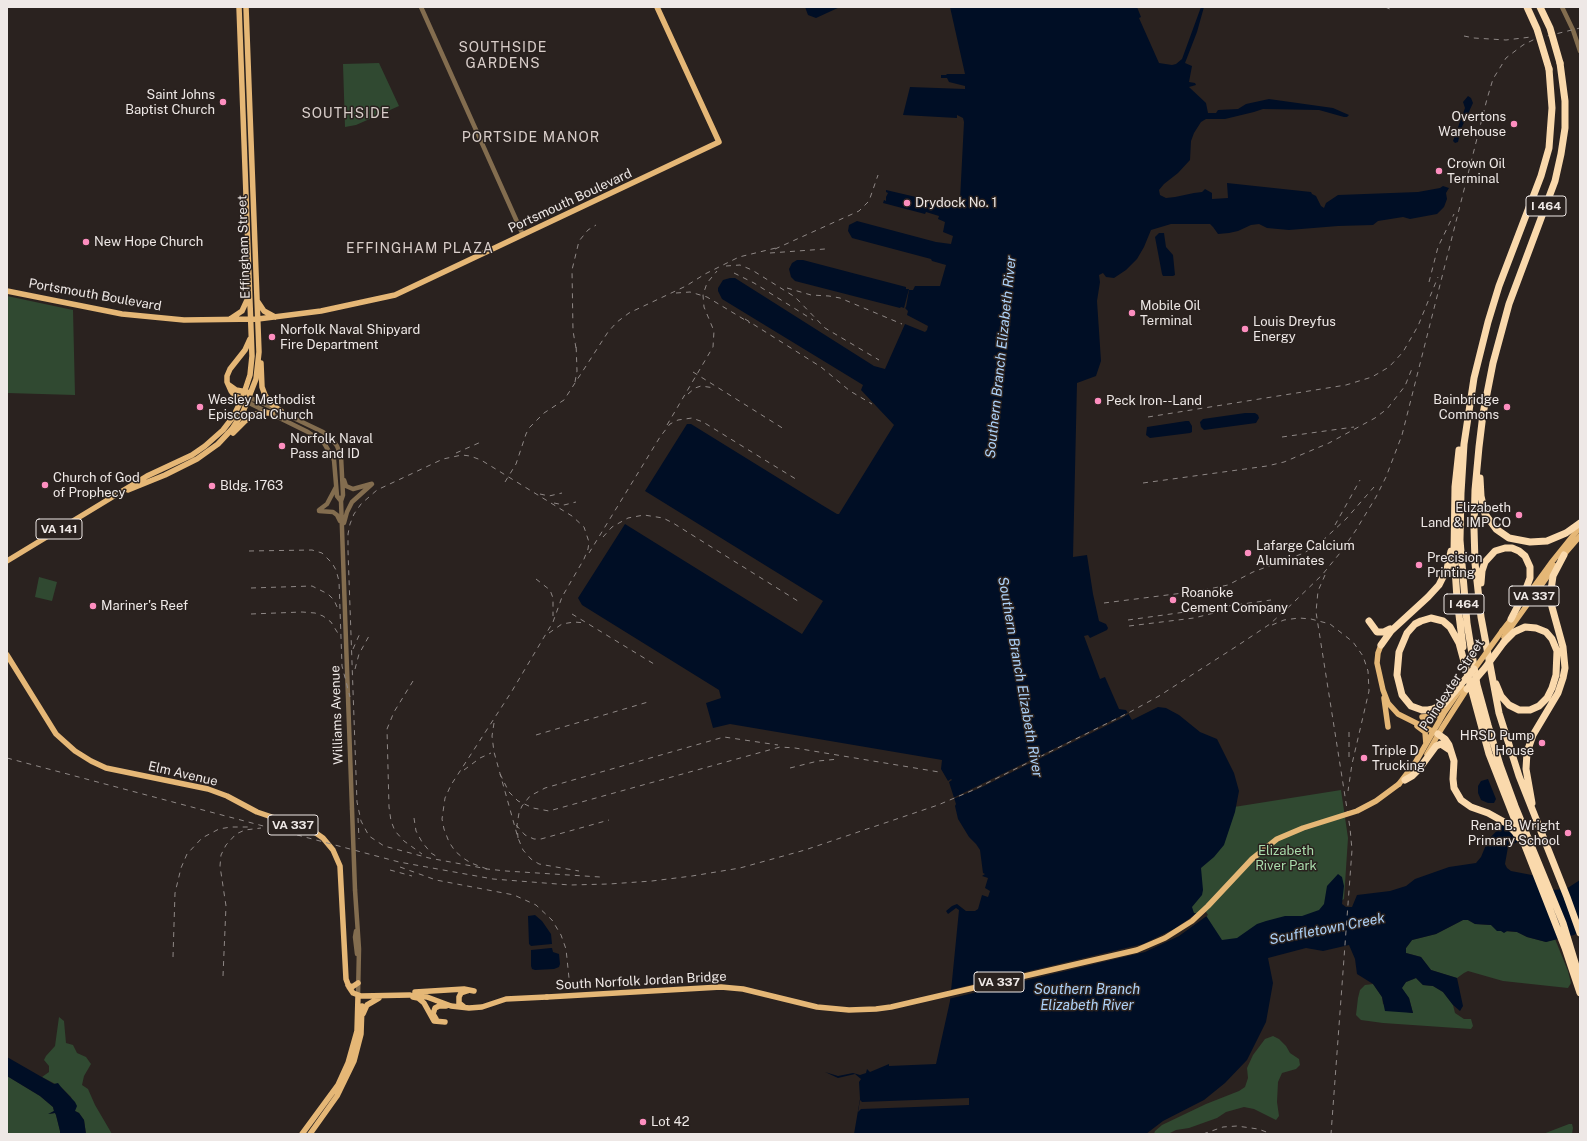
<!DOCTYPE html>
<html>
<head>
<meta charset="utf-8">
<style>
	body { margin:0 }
	#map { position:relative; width:1587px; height:1141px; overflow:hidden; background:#2a221f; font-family:"Public Sans",sans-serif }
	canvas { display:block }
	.frame { position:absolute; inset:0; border:8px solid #eee8e6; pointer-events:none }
</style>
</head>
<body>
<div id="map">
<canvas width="1587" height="1141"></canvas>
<div class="frame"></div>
</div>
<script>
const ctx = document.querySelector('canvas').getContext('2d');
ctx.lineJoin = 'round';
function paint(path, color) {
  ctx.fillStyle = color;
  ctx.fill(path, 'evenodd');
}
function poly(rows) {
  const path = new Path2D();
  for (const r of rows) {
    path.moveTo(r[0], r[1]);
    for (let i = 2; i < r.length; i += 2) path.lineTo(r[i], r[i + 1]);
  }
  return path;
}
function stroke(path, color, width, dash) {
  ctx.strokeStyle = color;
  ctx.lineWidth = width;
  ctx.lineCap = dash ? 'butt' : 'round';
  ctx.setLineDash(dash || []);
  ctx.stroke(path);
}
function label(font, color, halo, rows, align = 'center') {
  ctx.font = font + ' "Public Sans",sans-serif';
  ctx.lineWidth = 3;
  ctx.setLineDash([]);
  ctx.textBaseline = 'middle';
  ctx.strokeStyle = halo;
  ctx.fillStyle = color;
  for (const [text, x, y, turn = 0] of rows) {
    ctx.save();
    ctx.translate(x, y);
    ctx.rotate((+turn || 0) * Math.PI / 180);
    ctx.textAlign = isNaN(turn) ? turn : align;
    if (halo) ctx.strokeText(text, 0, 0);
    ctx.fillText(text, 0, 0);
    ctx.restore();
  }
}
paint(poly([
	[379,63,399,106,356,125,345,127,343,64],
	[7,296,73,310,75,395,7,393],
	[39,577,57,582,52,601,35,597],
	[1341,790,1348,838,1344,899,1323,912,1237,939,1221,941,1192,913,1190,907,1200,868,1234,807],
	[1463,920,1468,920,1475,924,1491,925,1501,931,1517,932,1527,937,1546,942,1555,939,1568,971,1571,983,1568,988,1503,981,1468,971,1464,973,1457,978,1431,970,1421,957,1406,953,1406,948,1412,940,1436,934],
	[1416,978,1423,985,1433,986,1443,992,1453,1005,1455,1013,1464,1019,1471,1019,1473,1026,1471,1029,1383,1023,1361,1020,1356,1015,1358,998,1360,990,1365,985,1373,984,1382,997,1383,1004,1400,1011,1413,1013,1409,998,1401,988,1406,982],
	[59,1017,64,1021,66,1043,73,1045,77,1053,86,1057,91,1064,84,1076,82,1085,88,1089,95,1105,112,1134,86,1134,84,1120,79,1113,75,1111,71,1097,61,1087,42,1077,49,1072,49,1066,44,1060,46,1056,55,1046],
	[1273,1036,1279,1039,1286,1046,1290,1053,1299,1059,1300,1065,1296,1069,1282,1073,1278,1082,1277,1102,1279,1116,1276,1120,1254,1109,1244,1107,1226,1112,1217,1118,1189,1128,1176,1130,1168,1134,1154,1134,1155,1131,1162,1125,1206,1104,1239,1091,1245,1087,1248,1078,1247,1068,1253,1055,1265,1039],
	[7,1076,40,1096,53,1107,54,1111,49,1114,55,1113,56,1115,60,1131,60,1134,11,1134,7,1132],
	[1569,1124,1572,1124,1573,1128,1572,1134,1543,1134]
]), '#304931');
paint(poly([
	[805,7,840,7,816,18,808,15],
	[950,7,1137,7,1141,17,1139,18,1159,63,1172,65,1176,64,1182,59,1201,7,1204,7,1197,32,1185,63,1192,66,1189,82,1195,83,1196,85,1189,87,1206,103,1208,113,1216,113,1218,110,1238,109,1246,104,1269,99,1333,108,1349,115,1347,117,1344,117,1319,110,1263,109,1254,112,1225,119,1206,119,1201,122,1194,133,1191,141,1190,160,1178,173,1164,184,1159,190,1160,195,1166,198,1175,197,1194,193,1202,192,1205,189,1212,193,1212,199,1228,198,1227,183,1311,192,1312,194,1316,196,1321,206,1324,208,1326,203,1338,195,1418,192,1440,188,1443,186,1449,188,1446,193,1447,199,1444,207,1437,214,1410,219,1403,217,1378,221,1373,225,1338,226,1289,230,1267,228,1259,224,1251,225,1238,231,1229,233,1218,234,1213,227,1210,224,1171,224,1151,230,1144,247,1137,259,1126,270,1114,278,1106,277,1103,273,1099,275,1100,282,1097,301,1101,361,1096,376,1077,383,1073,557,1087,555,1093,594,1099,621,1106,624,1108,628,1107,630,1090,638,1088,635,1084,636,1100,679,1105,677,1119,709,1126,710,1132,720,1158,707,1166,708,1179,715,1200,732,1217,739,1234,773,1239,791,1235,812,1224,845,1214,857,1201,868,1203,890,1202,895,1192,907,1194,913,1205,914,1222,940,1237,938,1257,924,1266,921,1285,916,1302,916,1319,910,1324,904,1327,886,1338,874,1342,877,1344,886,1342,904,1346,907,1352,907,1357,895,1390,891,1406,886,1415,879,1449,867,1476,863,1481,857,1488,840,1508,819,1518,817,1519,841,1508,847,1505,864,1507,868,1511,871,1537,876,1551,890,1566,889,1580,880,1580,932,1574,935,1546,942,1527,937,1517,932,1507,931,1504,933,1501,931,1497,931,1491,925,1475,924,1468,920,1463,920,1436,934,1412,940,1406,948,1406,953,1421,957,1431,970,1457,978,1463,1006,1460,1011,1453,1005,1443,992,1433,986,1423,985,1416,978,1406,982,1402,988,1409,998,1413,1013,1385,1011,1382,997,1373,984,1357,974,1355,959,1349,945,1323,951,1306,948,1268,958,1273,983,1266,1022,1247,1060,1225,1083,1204,1100,1163,1121,1146,1134,854,1134,860,1099,859,1082,861,1079,855,1074,838,1078,825,1072,838,1076,853,1073,860,1075,866,1073,867,1069,870,1072,889,1064,889,1066,936,1064,950,1001,959,910,956,908,948,914,946,911,952,906,957,904,966,911,975,911,978,909,982,895,988,897,990,891,985,888,988,878,982,876,985,874,983,873,980,850,976,844,969,837,958,819,955,806,956,804,949,782,952,780,951,779,948,781,941,769,942,760,730,724,713,728,706,703,721,698,719,690,582,605,578,598,625,524,802,634,823,601,645,491,687,424,691,424,822,505,837,514,839,514,894,425,861,390,863,385,722,299,718,291,718,288,723,280,730,278,735,278,874,366,885,369,905,324,925,332,927,330,928,326,907,315,908,311,905,308,906,307,909,290,913,290,915,286,940,286,946,265,932,261,931,259,852,238,848,231,849,225,857,221,936,242,951,244,953,236,943,232,945,222,938,219,939,216,926,212,925,214,883,203,884,200,886,201,886,197,888,193,886,192,886,190,929,200,928,202,941,205,942,202,956,204,960,200,964,122,963,118,957,115,957,118,903,115,910,87,965,89,965,86,949,82,947,78,941,78,941,75,946,75,947,74,965,74],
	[1468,96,1471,98,1473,103,1461,129,1458,142,1455,143,1453,141,1465,108,1463,102],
	[1159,233,1164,233,1166,247,1173,255,1175,275,1173,276,1163,276,1162,274,1155,237],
	[797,260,803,260,906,287,906,289,909,289,904,308,901,307,900,308,795,281,791,277,789,269,792,263],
	[1245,413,1255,413,1258,415,1259,418,1256,423,1204,430,1201,427,1200,422,1203,419],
	[1186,421,1189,421,1192,426,1192,432,1190,433,1150,438,1146,435,1147,427],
	[1488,779,1496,799,1494,803,1488,803,1481,800,1478,793,1478,786,1481,781],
	[535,915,542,921,551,934,552,944,531,946,529,944,528,916],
	[551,948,552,948,553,952,559,954,560,964,559,967,554,969,535,970,532,969,531,966,531,950],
	[7,1057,47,1080,54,1084,58,1083,61,1087,75,1102,77,1106,75,1111,79,1113,84,1120,86,1134,60,1134,60,1131,56,1115,55,1113,48,1114,54,1111,53,1107,40,1096,7,1076]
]), '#000e25');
paint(poly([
	[1129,712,1130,713,1122,718,980,788,953,799,953,798],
	[1199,912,1206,912,1208,915,1179,936,1145,952,948,999,949,990,1143,944,1174,929],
	[969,1098,969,1105,861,1109,858,1112,860,1100,862,1102]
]), '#2a221f');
stroke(poly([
	[421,7,523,235],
	[1562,7,1573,30,1580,51],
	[247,400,253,399,258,401,323,432,331,438,337,446,341,456,343,495,341,501,352,809],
	[245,401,308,432,324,443,334,460,337,496,341,501],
	[344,480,346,486,353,489,371,484],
	[319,510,327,504,336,487],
	[319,511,333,512,337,515,340,521],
	[344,523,347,512,352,502,372,484],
	[355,890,359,949,358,996],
	[356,931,355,937,357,954]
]), '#836d4f', 4.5);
stroke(poly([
	[7,291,122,314,184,320,258,319,321,311,395,295,719,142,657,7],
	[258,302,264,311,275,317],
	[230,319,242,311,248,298],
	[261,363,262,387,265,395,271,404,281,411],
	[229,385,236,390,247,392],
	[242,399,235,396,231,391,227,382,227,376,230,369,245,350,250,339],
	[233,433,245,421,253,415,261,413,272,413],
	[128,490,165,475,197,459,218,444,232,429,243,412,256,379,259,352,246,7],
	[1561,558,1580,536],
	[7,561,147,476,192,455,205,446,223,430,233,417,242,399,250,375,252,356,239,7],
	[1522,603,1551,563,1580,527],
	[1502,631,1513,617],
	[1504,637,1555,566],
	[1381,645,1378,653,1377,663,1383,690,1388,703,1398,714,1438,734],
	[7,655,56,734,75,751,91,761,106,768,208,789,227,796,257,812,313,831,323,838,333,850,340,866,346,979,349,987,353,993,361,996,410,995],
	[1384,698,1388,727],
	[1422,717,1436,716,1444,709],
	[1417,726,1425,732,1426,744],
	[1427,754,1442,728,1467,689],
	[1399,784,1415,763,1444,713,1462,687],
	[348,985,352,987,358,983],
	[415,992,464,989,474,991],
	[414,995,427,997,451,1006,469,1008,482,1007,506,999,547,997],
	[413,997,418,998,424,1003,434,1021,445,1022],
	[464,1007,459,1003,459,997,461,993,467,991],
	[363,1014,367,1005,379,998],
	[436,1019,433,1014,435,1008,439,1006,446,1006],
	[302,1134,338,1085,348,1063,357,1031,358,996],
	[310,1134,337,1096,354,1061,361,1034,362,1006]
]), '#e5b776', 5.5);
stroke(poly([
	[1560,63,1565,101,1565,128,1561,154,1555,181,1509,304,1493,363,1483,414,1479,447,1475,490,1474,528,1475,563,1481,617,1499,713,1519,776,1567,897,1580,933],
	[1549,69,1552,108,1549,148,1541,176,1499,286,1488,322,1474,378,1464,444,1461,493,1460,540,1467,623,1477,685,1488,725,1500,765,1515,806,1563,923,1580,979],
	[1459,450,1455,487,1454,552,1457,599,1463,647],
	[1480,478,1481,496,1485,514,1496,529,1509,538,1530,542,1547,541,1566,533,1580,523],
	[1481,583,1482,571,1485,562,1495,551,1505,548,1512,548,1519,551,1525,556,1530,567,1530,578,1524,594,1511,619],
	[1369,621,1377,632,1384,632,1390,629],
	[1381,645,1391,631,1428,597,1439,585,1447,569,1451,551],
	[1496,684,1501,696,1509,705,1519,710,1530,710,1539,706,1547,698,1552,688,1556,675,1557,651,1552,639,1546,632,1536,628,1525,627,1514,632,1504,642],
	[1455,691,1444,704,1433,709,1428,710,1422,710,1411,706,1402,695,1397,675,1399,652,1407,633,1415,624,1421,621,1431,618,1443,621,1450,627,1459,643,1489,754,1565,948,1580,993],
	[1438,734,1445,739,1449,745,1454,761,1453,779,1454,788,1461,800,1471,807,1488,813,1506,823,1515,832,1519,838],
	[1405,780,1412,776,1419,769,1436,746,1441,744,1450,750],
	[1532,803,1526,769,1527,752,1533,735,1558,693,1563,678,1565,668,1563,647,1552,607,1550,597,1553,576,1564,555]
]), '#fad9ac', 7);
stroke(poly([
	[1385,7,1390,9],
	[1464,36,1474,38,1506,40,1531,37],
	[775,249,859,211,869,201,878,175],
	[770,253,825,249],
	[726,266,740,265,752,270,795,297,825,328,879,360],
	[734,273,754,283,813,320],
	[1429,282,1438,247,1454,214],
	[787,288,811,295,829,296,840,298,902,324],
	[676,293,690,292,707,297,750,323],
	[745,319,821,367,850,391,872,404],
	[576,348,573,331,572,270,579,241,588,230,596,225],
	[693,372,784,429],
	[575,382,577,371,576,342],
	[688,394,695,388,701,386,715,388],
	[1148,417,1346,385,1372,377,1389,367,1403,352,1418,326,1438,277],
	[667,425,713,347,714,331,704,307,703,295,707,283,717,271],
	[1282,437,1354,427],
	[456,453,481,442],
	[505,482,516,464,526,434,529,428,544,413,564,400,608,332,617,322,629,313,686,286,705,274,739,257,780,247],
	[1143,483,1267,466,1284,462,1329,443,1375,418,1387,409,1405,386,1413,366],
	[540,494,549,496,562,493],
	[554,503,564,505,576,502],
	[1335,525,1360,480],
	[603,537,612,527,628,518,644,515,663,518,673,523,801,603],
	[249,551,312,550,322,553,332,563,336,570,339,581,342,666,350,697],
	[589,553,660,437,670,424,678,420,692,418,703,422,799,481],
	[1325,575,1318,591,1316,612,1350,828,1352,850,1331,1134],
	[536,579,550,590,553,598,553,616],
	[251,588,312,586,328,594,334,600,338,609],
	[1104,603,1199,591,1228,585,1253,572,1304,553,1320,543,1346,519,1374,487],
	[251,614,302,612,315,613,323,616,331,622,339,635],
	[572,614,654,664],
	[1128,620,1271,600],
	[1272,625,1284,620,1299,618,1311,619,1330,624,1353,642,1363,656,1368,671,1369,691,1352,764,1348,791],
	[1129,626,1194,618,1214,613],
	[549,633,562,624,574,622,586,623],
	[353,649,361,631],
	[355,669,359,654,369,636],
	[413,681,394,712,387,729,389,807,391,821,395,831,404,841,422,854],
	[494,723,492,736,494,752,518,838,523,850,531,859,539,864,579,871],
	[1349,732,1349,759],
	[536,735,648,702],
	[7,758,399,862,493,879,570,885,609,884,652,881,692,876,740,868,805,850,938,805,971,791,1130,712,1159,696,1237,646,1270,624,1293,603,1322,575,1340,553,1356,530,1376,497,1386,477,1402,435,1487,99,1493,79,1506,58,1523,45,1535,39,1580,28],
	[790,768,818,761,839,759],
	[464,770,480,758,491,753],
	[500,774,509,792,518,801,533,808,549,811,780,747,795,748,939,772],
	[358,818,359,839],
	[414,818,416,831,422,842,431,853,439,858],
	[516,825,525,835,534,839,541,839,609,820],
	[518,838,517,825,519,813,522,806,530,796,545,788,724,737,778,745],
	[400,867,436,880,514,895,536,905,552,920,561,935,566,949,569,978],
	[487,869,471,863,463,858,455,851,449,842,444,829,442,819,445,798,451,785,512,691,553,622,562,597,584,559,588,549,589,542,584,527,572,516,481,460,470,456,462,455,443,459,377,490,361,504,354,514,350,524,348,534,348,551,357,802,361,821,369,836,384,846,429,858,472,866,487,869,506,871,600,877],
	[390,870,412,876],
	[173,957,175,893,181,868,187,854,202,838,219,829,231,827,248,827],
	[223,976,226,906,220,866,221,855,226,845,236,834,245,830,261,828],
	[1203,1134,1223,1127,1237,1126,1258,1129,1272,1134],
	[1231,1134,1244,1134]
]), '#8f8886', 1, [5, 5]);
stroke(poly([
	[352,809,355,890]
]), '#836d4f', 4.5);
stroke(poly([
	[1473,671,1502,631],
	[547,997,721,987,743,989,817,1007,849,1010,876,1009,891,1007,1137,950,1165,938,1192,921,1208,906,1252,859,1277,839,1303,828,1357,811,1376,801,1399,784]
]), '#e5b776', 5.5);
stroke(poly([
	[1527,7,1537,29,1549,69],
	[1540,7,1550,28,1560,63],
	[1467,689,1485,668,1504,642],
	[1455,691,1474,669]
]), '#fad9ac', 7);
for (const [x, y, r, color] of [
	[223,102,4,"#fd8ebf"],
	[1514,124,4,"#fd8ebf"],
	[1439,171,4,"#fd8ebf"],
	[907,203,4,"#fd8ebf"],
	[86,242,4,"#fd8ebf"],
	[1132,313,4,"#fd8ebf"],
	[1245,329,4,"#fd8ebf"],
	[272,337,4,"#fd8ebf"],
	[1098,401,4,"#fd8ebf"],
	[200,407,4,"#fd8ebf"],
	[1507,407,4,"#fd8ebf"],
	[282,446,4,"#fd8ebf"],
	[45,485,4,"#fd8ebf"],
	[212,486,4,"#fd8ebf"],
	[1519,515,4,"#fd8ebf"],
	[1248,553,4,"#fd8ebf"],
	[1419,565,4,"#fd8ebf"],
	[1173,600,4,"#fd8ebf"],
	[93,606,4,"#fd8ebf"],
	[1542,743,4,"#fd8ebf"],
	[1364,758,4,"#fd8ebf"],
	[1568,833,4,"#fd8ebf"],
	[643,1122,4,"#fd8ebf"]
]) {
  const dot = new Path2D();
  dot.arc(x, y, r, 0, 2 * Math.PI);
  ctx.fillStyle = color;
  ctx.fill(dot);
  stroke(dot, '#2a221f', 1.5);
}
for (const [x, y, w] of [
	[1546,206,40],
	[59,529,46],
	[1534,596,50],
	[1464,604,40],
	[293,825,50],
	[999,982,50]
]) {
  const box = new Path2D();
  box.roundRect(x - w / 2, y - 10, w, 20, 3);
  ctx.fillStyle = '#2a221f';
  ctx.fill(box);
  stroke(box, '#eee8e6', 1);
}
label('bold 12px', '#eee8e6', null, [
	["I 464",1546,206],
	["VA 141",59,529],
	["VA 337",1534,596],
	["I 464",1464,604],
	["VA 337",293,825],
	["VA 337",999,982]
]);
label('13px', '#eee8e6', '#2a221f', [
	["Saint Johns",215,95,"right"],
	["Baptist Church",215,110,"right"],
	["Overtons",1506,117,"right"],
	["Warehouse",1506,132,"right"],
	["Crown Oil",1447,164],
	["Terminal",1447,179],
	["Drydock No. 1",915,203],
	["New Hope Church",94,242],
	["Mobile Oil",1140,306],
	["Terminal",1140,321],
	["Louis Dreyfus",1253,322],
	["Energy",1253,337],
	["Norfolk Naval Shipyard",280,330],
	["Fire Department",280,345],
	["Wesley Methodist",208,400],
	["Episcopal Church",208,415],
	["Bainbridge",1499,400,"right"],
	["Commons",1499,415,"right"],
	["Peck Iron--Land",1106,401],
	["Norfolk Naval",290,439],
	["Pass and ID",290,454],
	["Church of God",53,478],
	["of Prophecy",53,493],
	["Bldg. 1763",220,486],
	["Elizabeth",1511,508,"right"],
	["Land & IMP CO",1511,523,"right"],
	["Lafarge Calcium",1256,546],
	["Aluminates",1256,561],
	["Precision",1427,558],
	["Printing",1427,573],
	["Roanoke",1181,593],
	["Cement Company",1181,608],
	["Mariner's Reef",101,606],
	["HRSD Pump",1534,736,"right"],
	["House",1534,751,"right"],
	["Triple D",1372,751],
	["Trucking",1372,766],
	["Rena B. Wright",1560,826,"right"],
	["Primary School",1560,841,"right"],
	["Lot 42",651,1122]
], 'left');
label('13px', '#eee8e6', '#2a221f', [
	["Portsmouth Boulevard",570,201,-25],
	["Effingham Street",244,247,-92],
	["Portsmouth Boulevard",95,295,10],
	["Poindexter Street",1452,685,-57],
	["Williams Avenue",337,715,-92],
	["Elm Avenue",183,774,13],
	["South Norfolk Jordan Bridge",641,981,-3]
]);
label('13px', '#aaddac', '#2a221f', [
	["Elizabeth",1286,851],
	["River Park",1286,866]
]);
ctx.letterSpacing = '1px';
label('14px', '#d9ceca', '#2a221f', [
	["SOUTHSIDE",503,48],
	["GARDENS",503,64],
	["SOUTHSIDE",346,114],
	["PORTSIDE MANOR",531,138],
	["EFFINGHAM PLAZA",420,249]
]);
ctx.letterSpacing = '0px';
label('italic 14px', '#add2fa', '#2a221f', [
	["Southern Branch Elizabeth River",1001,357,-84],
	["Southern Branch Elizabeth River",1020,677,80],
	["Scuffletown Creek",1327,929,-11],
	["Southern Branch",1087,990],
	["Elizabeth River",1087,1006]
]);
</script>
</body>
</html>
